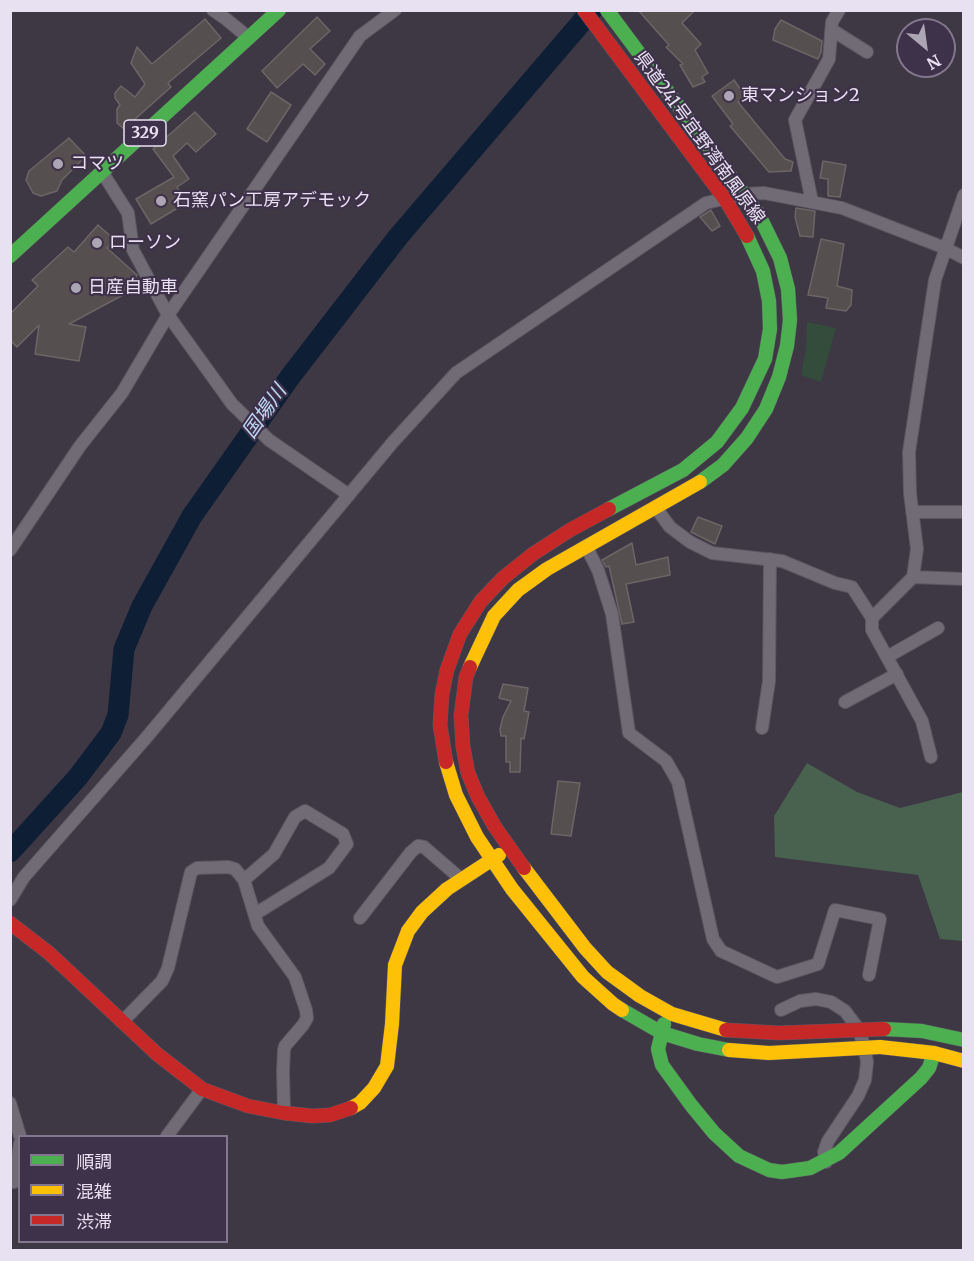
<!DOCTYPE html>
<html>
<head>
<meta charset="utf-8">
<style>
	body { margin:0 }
	#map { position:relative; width:974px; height:1261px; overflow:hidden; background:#3e3744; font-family:Merriweather,"Noto Sans JP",serif }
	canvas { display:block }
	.frame { position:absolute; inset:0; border:12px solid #e8e1f1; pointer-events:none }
	.legend { position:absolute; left:18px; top:1135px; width:210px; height:108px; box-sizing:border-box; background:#3e314a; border:2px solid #82778d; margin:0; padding:8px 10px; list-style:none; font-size:18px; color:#e8e1f1 }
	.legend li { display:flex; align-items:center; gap:12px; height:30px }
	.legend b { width:30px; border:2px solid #82778d }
	.north { position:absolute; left:896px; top:18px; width:60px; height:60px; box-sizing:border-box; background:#3e314a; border:2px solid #82778d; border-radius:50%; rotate:151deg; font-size:16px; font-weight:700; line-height:24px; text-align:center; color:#e8e1f1 }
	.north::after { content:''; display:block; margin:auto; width:21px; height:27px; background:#aca6b4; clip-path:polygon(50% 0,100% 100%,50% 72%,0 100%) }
</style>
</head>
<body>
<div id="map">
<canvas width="974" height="1261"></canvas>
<div class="frame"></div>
<ul class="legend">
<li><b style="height:8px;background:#4caf50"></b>順調</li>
<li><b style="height:8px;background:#ffc107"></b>混雑</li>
<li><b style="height:8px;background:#c62828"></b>渋滞</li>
</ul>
<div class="north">N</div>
</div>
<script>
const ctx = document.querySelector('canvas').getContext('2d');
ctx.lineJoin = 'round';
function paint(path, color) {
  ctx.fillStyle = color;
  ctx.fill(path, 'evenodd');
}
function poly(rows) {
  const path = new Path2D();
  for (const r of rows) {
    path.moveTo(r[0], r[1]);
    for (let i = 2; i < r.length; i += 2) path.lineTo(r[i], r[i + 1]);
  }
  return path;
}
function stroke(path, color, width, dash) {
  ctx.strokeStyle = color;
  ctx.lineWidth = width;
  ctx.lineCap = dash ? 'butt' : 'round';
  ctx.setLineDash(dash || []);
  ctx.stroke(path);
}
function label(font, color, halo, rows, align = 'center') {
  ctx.font = font + ' Merriweather,"Noto Sans JP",serif';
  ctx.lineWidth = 4.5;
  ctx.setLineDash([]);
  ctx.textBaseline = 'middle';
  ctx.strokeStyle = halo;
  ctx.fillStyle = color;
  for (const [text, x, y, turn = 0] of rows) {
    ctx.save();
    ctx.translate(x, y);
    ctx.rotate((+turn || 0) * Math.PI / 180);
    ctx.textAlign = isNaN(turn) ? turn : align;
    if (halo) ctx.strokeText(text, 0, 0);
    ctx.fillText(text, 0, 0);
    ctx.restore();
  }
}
paint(poly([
	[807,322,836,328,821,382,801,375,806,348]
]), '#344c3b');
paint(poly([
	[807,763,857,792,900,808,963,792,963,941,940,939,918,875,775,857,774,816]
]), '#48624f');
stroke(poly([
	[10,852,78,777,111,733,118,715,124,649,142,606,192,516,290,377,398,237,592,10]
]), '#0d1e35', 21);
const building = poly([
	[638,10,695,10,682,23,701,44,695,50,708,73,702,77,705,82,693,87,680,65,683,64,666,47,669,45,638,10],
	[317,17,330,31,310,49,325,64,315,75,303,64,277,88,262,71,317,17],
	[205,19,221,38,168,83,171,87,124,129,117,123,117,109,120,105,115,98,115,93,121,86,135,97,145,84,131,63,137,47,152,64,205,19],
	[781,20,822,41,821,52,818,59,773,40,775,29,781,20],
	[734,80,746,97,738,102,785,159,793,162,791,171,769,172,730,126,733,124,712,96,734,80],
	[271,92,291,105,267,142,247,129,271,92],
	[195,112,216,134,196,152,187,143,173,156,189,179,177,187,186,203,151,224,136,199,174,177,153,149,195,112],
	[69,138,86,156,62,180,57,191,41,196,33,193,26,180,29,171,69,138],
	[823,161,846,165,840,197,828,196,828,179,820,178,823,161],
	[796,208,815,211,813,237,800,236,795,217,796,208],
	[711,210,720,226,712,231,700,217,711,210],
	[98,225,115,240,107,248,137,275,125,294,69,324,86,327,79,361,35,354,39,325,17,347,10,340,10,314,38,286,32,280,68,247,74,252,98,225],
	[821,239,844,244,837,286,852,290,851,305,846,311,826,308,828,298,808,295,821,239],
	[698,517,722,526,715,544,691,532,698,517],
	[632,543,636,565,668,557,670,575,626,584,634,622,622,624,609,566,606,567,602,560,632,543],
	[503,684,528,688,524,711,529,712,524,739,521,738,520,772,510,772,510,762,506,762,506,736,501,736,500,729,503,717,511,701,499,698,503,684],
	[558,781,580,783,571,836,551,834,558,781]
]);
paint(building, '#564f50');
stroke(building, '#6c6566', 1.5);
const street = poly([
	[213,10,226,19,249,38],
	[832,30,867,52],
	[102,172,128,213,133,250,168,315,232,404,269,440,349,495],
	[812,202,795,120,829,59,832,22,839,10],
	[656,508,670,527,690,542,712,553,782,561,835,583,852,587,872,618,913,577,917,549,910,493,909,452,935,280,964,195],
	[912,512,964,512],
	[586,546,598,570,612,614,629,733,666,761,678,782,713,939,721,951,777,977,818,964,835,910,880,919,869,975],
	[10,550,80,446,122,393,168,315,360,36,395,10],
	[913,577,964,579],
	[872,618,872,630,922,721,931,757],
	[887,657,938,628],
	[845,702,897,674],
	[762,728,769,681,770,559],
	[244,880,274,854,295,817,305,811,343,834,347,844,329,868,255,914],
	[10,900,24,877,146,738,393,442,456,373,706,203,745,194,764,193,842,208,945,248,964,258],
	[360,918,411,852,418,846,424,847,461,879],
	[781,1010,800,1001,816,999,831,1002,845,1011,857,1027,864,1045,867,1062,865,1080,858,1096,828,1141,824,1152,826,1162],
	[122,1022,162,981,168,968,191,872,197,868,228,867,235,869,244,880,258,926,295,977,306,1010,307,1018,303,1025,285,1046,284,1050,283,1071,284,1113],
	[10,1103,20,1136],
	[167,1136,202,1089],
	[14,1182,20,1143]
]);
const fast = poly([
	[607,10,758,213,780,258,788,289,790,320,787,346,779,377,766,409,747,438,723,465,700,482],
	[10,256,279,10],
	[609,509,683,470,717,442,742,408,765,359,770,329,769,301,763,271,747,236],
	[622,1010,662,1033,698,1044,729,1050],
	[664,1024,658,1049,662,1065,691,1105,714,1133,739,1156,769,1170,782,1172,810,1168,839,1153,921,1078,929,1068,934,1053],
	[884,1029,922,1031,964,1040]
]);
const slow = poly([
	[470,667,494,616,518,590,547,569,700,482],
	[446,762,456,795,477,837,512,889,583,977,613,1004,622,1010],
	[524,868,585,948,607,972,640,996,672,1014,726,1030],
	[880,1047,934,1053,964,1061],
	[351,1108,360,1103,374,1088,387,1066,392,1024,395,965,408,931,422,912,447,889,499,855]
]);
const jam = poly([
	[584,10,725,199,747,236],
	[470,667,466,677,461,715,463,747,468,773,478,797,495,827,524,868],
	[446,762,440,725,442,694,447,670,460,634,481,601,503,578,533,554,570,530,609,509],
	[10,923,49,953,157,1054,202,1089,248,1106,284,1113,313,1116,330,1115,351,1108]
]);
stroke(street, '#5c5662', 14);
stroke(fast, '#5c5662', 15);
stroke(slow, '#5c5662', 15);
stroke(jam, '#5c5662', 15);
stroke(street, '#706b75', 12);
stroke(fast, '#4caf50', 14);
stroke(slow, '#ffc107', 14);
stroke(jam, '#c62828', 14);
const slowBridge = poly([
	[729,1050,769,1053,880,1047]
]);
const jamBridge = poly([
	[726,1030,779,1033,884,1029]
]);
stroke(slowBridge, '#5c5662', 15, []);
stroke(jamBridge, '#5c5662', 15, []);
stroke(slowBridge, '#ffc107', 14);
stroke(jamBridge, '#c62828', 14);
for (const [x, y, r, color] of [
	[729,96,6,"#aca6b4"],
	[58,164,6,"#aca6b4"],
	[161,201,6,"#aca6b4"],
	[97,243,6,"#aca6b4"],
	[76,288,6,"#aca6b4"]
]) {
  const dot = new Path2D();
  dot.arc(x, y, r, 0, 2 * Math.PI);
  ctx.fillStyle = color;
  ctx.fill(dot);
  stroke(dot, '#3e314a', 2);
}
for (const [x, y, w] of [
	[145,133,42]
]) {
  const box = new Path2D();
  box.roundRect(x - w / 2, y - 13, w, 26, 4.5);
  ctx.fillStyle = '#3e314a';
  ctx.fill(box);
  stroke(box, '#e8e1f1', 1.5);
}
label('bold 16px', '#e8e1f1', null, [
	["329",145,133]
]);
label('18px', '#e8e1f1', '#3e314a', [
	["東マンション2",741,96],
	["コマツ",70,164],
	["石窯パン工房アデモック",173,201],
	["ローソン",109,243],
	["日産自動車",88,288]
], 'left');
label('18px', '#e8e1f1', '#3e314a', [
	["県道241号宜野湾南風原線",699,138,54]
]);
label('italic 20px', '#c0d8f7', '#3e314a', [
	["国場川",265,412,-55]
]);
</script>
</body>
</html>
